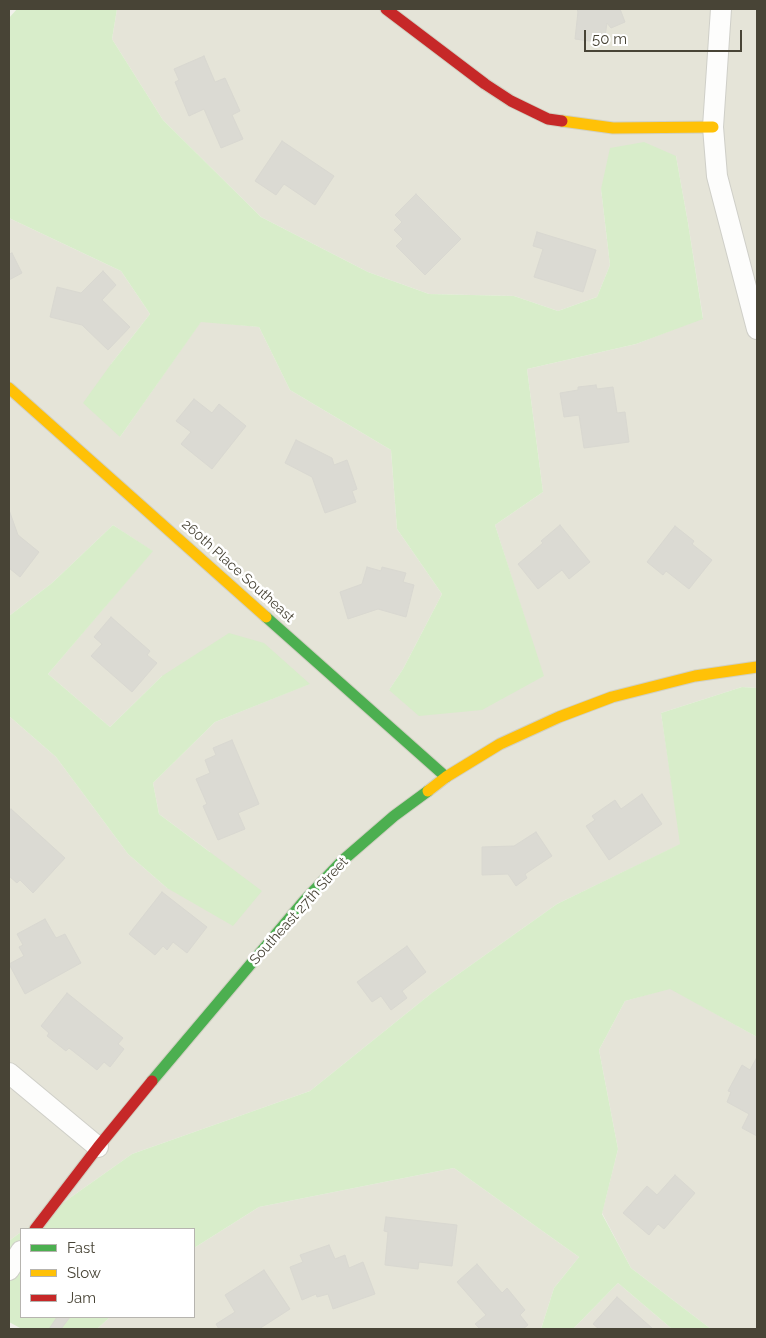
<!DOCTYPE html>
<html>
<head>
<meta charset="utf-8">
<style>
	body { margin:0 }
	#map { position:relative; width:766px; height:1338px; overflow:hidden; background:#f1f1eb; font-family:Raleway,sans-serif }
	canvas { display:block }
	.frame { position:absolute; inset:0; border:10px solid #484436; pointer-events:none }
	.legend { position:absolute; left:20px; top:1228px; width:175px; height:90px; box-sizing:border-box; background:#fff; border:1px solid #b6b4af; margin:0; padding:6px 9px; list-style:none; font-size:15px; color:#484436 }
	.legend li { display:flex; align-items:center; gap:10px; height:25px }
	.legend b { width:25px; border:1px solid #b6b4af }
	.scale { position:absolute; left:584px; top:30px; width:158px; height:22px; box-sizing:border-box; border:2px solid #484436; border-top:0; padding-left:6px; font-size:15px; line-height:18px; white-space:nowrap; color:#484436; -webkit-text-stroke:4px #fff; paint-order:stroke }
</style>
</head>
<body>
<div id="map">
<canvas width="766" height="1338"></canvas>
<div class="frame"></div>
<ul class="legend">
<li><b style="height:6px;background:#4caf50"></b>Fast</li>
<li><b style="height:6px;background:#ffc107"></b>Slow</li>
<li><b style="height:6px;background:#c62828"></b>Jam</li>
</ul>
<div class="scale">50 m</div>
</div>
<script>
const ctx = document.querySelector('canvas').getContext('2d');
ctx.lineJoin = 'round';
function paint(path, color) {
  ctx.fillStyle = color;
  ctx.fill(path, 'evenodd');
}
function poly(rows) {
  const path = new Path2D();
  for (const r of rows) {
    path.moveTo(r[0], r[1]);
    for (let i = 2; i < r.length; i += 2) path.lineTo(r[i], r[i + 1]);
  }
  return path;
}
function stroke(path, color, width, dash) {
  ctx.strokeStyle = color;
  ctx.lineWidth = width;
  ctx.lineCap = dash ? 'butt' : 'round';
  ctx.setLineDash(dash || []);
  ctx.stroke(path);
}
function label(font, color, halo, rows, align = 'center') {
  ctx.font = font + ' Raleway,sans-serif';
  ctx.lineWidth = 5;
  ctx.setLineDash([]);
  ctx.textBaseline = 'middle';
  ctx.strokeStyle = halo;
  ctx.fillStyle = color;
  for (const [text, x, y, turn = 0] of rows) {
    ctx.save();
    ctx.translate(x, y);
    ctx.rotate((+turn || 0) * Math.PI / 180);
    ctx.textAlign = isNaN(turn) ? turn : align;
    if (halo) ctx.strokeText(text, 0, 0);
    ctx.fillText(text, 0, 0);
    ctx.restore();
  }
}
paint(poly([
	[117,9,757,9,757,688,742,687,661,713,681,844,557,904,433,992,310,1091,132,1154,26,1229,21,1229,21,1232,9,1241,9,716,56,757,128,854,167,888,210,852,159,814,153,783,215,722,309,684,162,676,110,727,48,674,152,551,113,525,52,583,9,616,9,218,121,271,150,314,111,364,120,437,201,321,259,327,290,390,391,450,397,529,442,594,403,669,389,690,543,676,495,525,543,492,527,369,636,344,703,318,688,223,676,156,601,189,610,265,597,297,558,311,514,296,429,294,368,272,261,217,163,120,112,39],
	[670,988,757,1037,757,1329,711,1329,631,1268,602,1213,618,1149,599,1050,625,1001],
	[454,1168,579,1257,554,1288,541,1329,97,1329,110,1317,194,1317,194,1248,259,1207],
	[618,1283,672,1329,573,1329]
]), '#e5e4d8');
paint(poly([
	[17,9,117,9,112,39,163,120,261,217,368,272,429,294,514,296,558,311,597,297,610,265,601,189,610,148,644,142,676,156,688,223,703,319,636,344,527,369,543,492,495,525,544,676,482,710,419,716,389,690,403,669,442,594,397,529,391,450,290,390,259,327,201,322,120,437,83,403,111,364,150,314,121,271,9,218,9,18],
	[113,525,153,551,48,674,110,727,162,676,229,633,264,643,310,684,215,722,153,783,159,814,262,891,233,926,167,888,128,854,56,757,9,716,9,616,52,583],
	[742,687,757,688,757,1037,670,989,625,1001,599,1050,618,1149,602,1214,631,1268,711,1329,672,1329,618,1283,573,1329,541,1329,554,1288,579,1257,454,1168,259,1207,194,1248,194,1229,26,1229,132,1154,310,1091,433,992,557,904,680,844,661,713],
	[21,1232,21,1317,110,1317,97,1329,22,1329,9,1322,9,1241]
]), '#d8edca');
const building = poly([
	[577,9,620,9,625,22,611,28,607,23,604,43,575,39,578,12,577,9],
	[204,56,215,82,225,78,240,111,232,115,243,139,221,148,204,109,189,116,175,82,179,80,174,69,204,56],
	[282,141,334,176,315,205,284,184,276,195,255,181,282,141],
	[416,194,461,239,425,275,396,246,403,239,394,230,402,222,395,215,416,194],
	[537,232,596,250,583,292,534,277,543,249,533,246,537,232],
	[12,253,22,273,9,280,9,254,12,253],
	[103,271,116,285,102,300,130,327,108,350,82,325,50,317,57,287,81,293,103,271],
	[596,385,597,389,613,387,617,413,625,412,629,442,584,448,579,415,564,417,560,393,578,390,578,387,596,385],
	[194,399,212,413,219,404,246,426,212,469,181,444,191,432,176,421,194,399],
	[296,440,332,458,334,465,347,460,357,489,352,491,356,502,325,513,312,477,285,463,296,440],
	[9,510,18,535,39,552,20,577,9,568,9,510],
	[560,525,590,562,569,579,562,570,538,589,518,564,543,543,541,541,560,525],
	[675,526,694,541,692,544,712,560,689,589,666,571,663,575,647,562,675,526],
	[367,567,381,571,382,567,406,573,403,582,414,585,406,617,378,609,348,619,340,592,362,584,367,567],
	[111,617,150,651,147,655,157,663,132,692,91,656,102,644,94,637,111,617],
	[232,740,259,804,238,813,245,829,218,840,203,806,207,804,196,779,210,773,205,760,216,755,213,748,232,740],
	[642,794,662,824,609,860,586,826,595,820,592,816,615,800,621,809,642,794],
	[11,809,65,858,33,893,20,880,17,883,9,876,9,812,11,809],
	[536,832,552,856,525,874,527,878,516,886,508,874,482,875,482,847,514,846,536,832],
	[162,892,207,927,187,953,173,942,167,950,163,946,155,955,129,934,162,892],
	[45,919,56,938,65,934,81,963,25,994,9,964,24,956,19,947,23,945,17,934,45,919],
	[407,946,426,972,402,991,407,998,391,1010,381,996,372,1002,357,982,407,946],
	[67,993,123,1038,118,1044,124,1049,110,1067,104,1062,97,1070,69,1048,66,1051,47,1036,49,1033,41,1026,67,993],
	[757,1057,757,1136,742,1128,749,1114,727,1102,731,1092,728,1091,742,1065,750,1070,757,1057],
	[675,1175,695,1193,664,1229,658,1224,649,1235,623,1213,647,1186,657,1195,675,1175],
	[386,1217,457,1225,452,1266,419,1262,418,1269,385,1265,388,1232,384,1231,386,1217],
	[329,1245,335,1259,345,1255,349,1268,363,1262,375,1294,333,1309,328,1294,317,1297,316,1294,302,1300,290,1267,303,1262,300,1255,329,1245],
	[477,1264,502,1293,507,1288,525,1310,520,1315,528,1325,523,1329,480,1329,475,1324,486,1315,457,1282,477,1264],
	[264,1270,290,1309,259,1329,219,1329,216,1324,235,1312,225,1295,264,1270],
	[617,1297,653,1329,599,1329,593,1324,617,1297],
	[57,1317,70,1317,61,1329,49,1329,57,1317]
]);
paint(building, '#dbdad3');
stroke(building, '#d9d8d1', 1);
const street = poly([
	[721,9,713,127,717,176,757,329],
	[9,1073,98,1147],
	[9,1270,21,1251]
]);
const fast = poly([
	[266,617,446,777],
	[152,1081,304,901,342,861,394,816,428,791]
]);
const slow = poly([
	[562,121,613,128,713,127],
	[9,388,266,617],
	[428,791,446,777,500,744,559,717,612,697,695,676,757,667]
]);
const jam = poly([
	[386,9,485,84,511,101,548,119,562,121],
	[35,1229,98,1147,152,1081]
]);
stroke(street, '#cfcfc8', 22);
stroke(fast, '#d1d0c2', 13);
stroke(slow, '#d1d0c2', 13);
stroke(jam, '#d1d0c2', 13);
stroke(street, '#fdfdfc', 20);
stroke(fast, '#4caf50', 11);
stroke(slow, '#ffc107', 11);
stroke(jam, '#c62828', 11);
label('14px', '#484436', '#fff', [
	["260th Place Southeast",238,571,42],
	["Southeast 27th Street",299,911,-48]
]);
</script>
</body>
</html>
